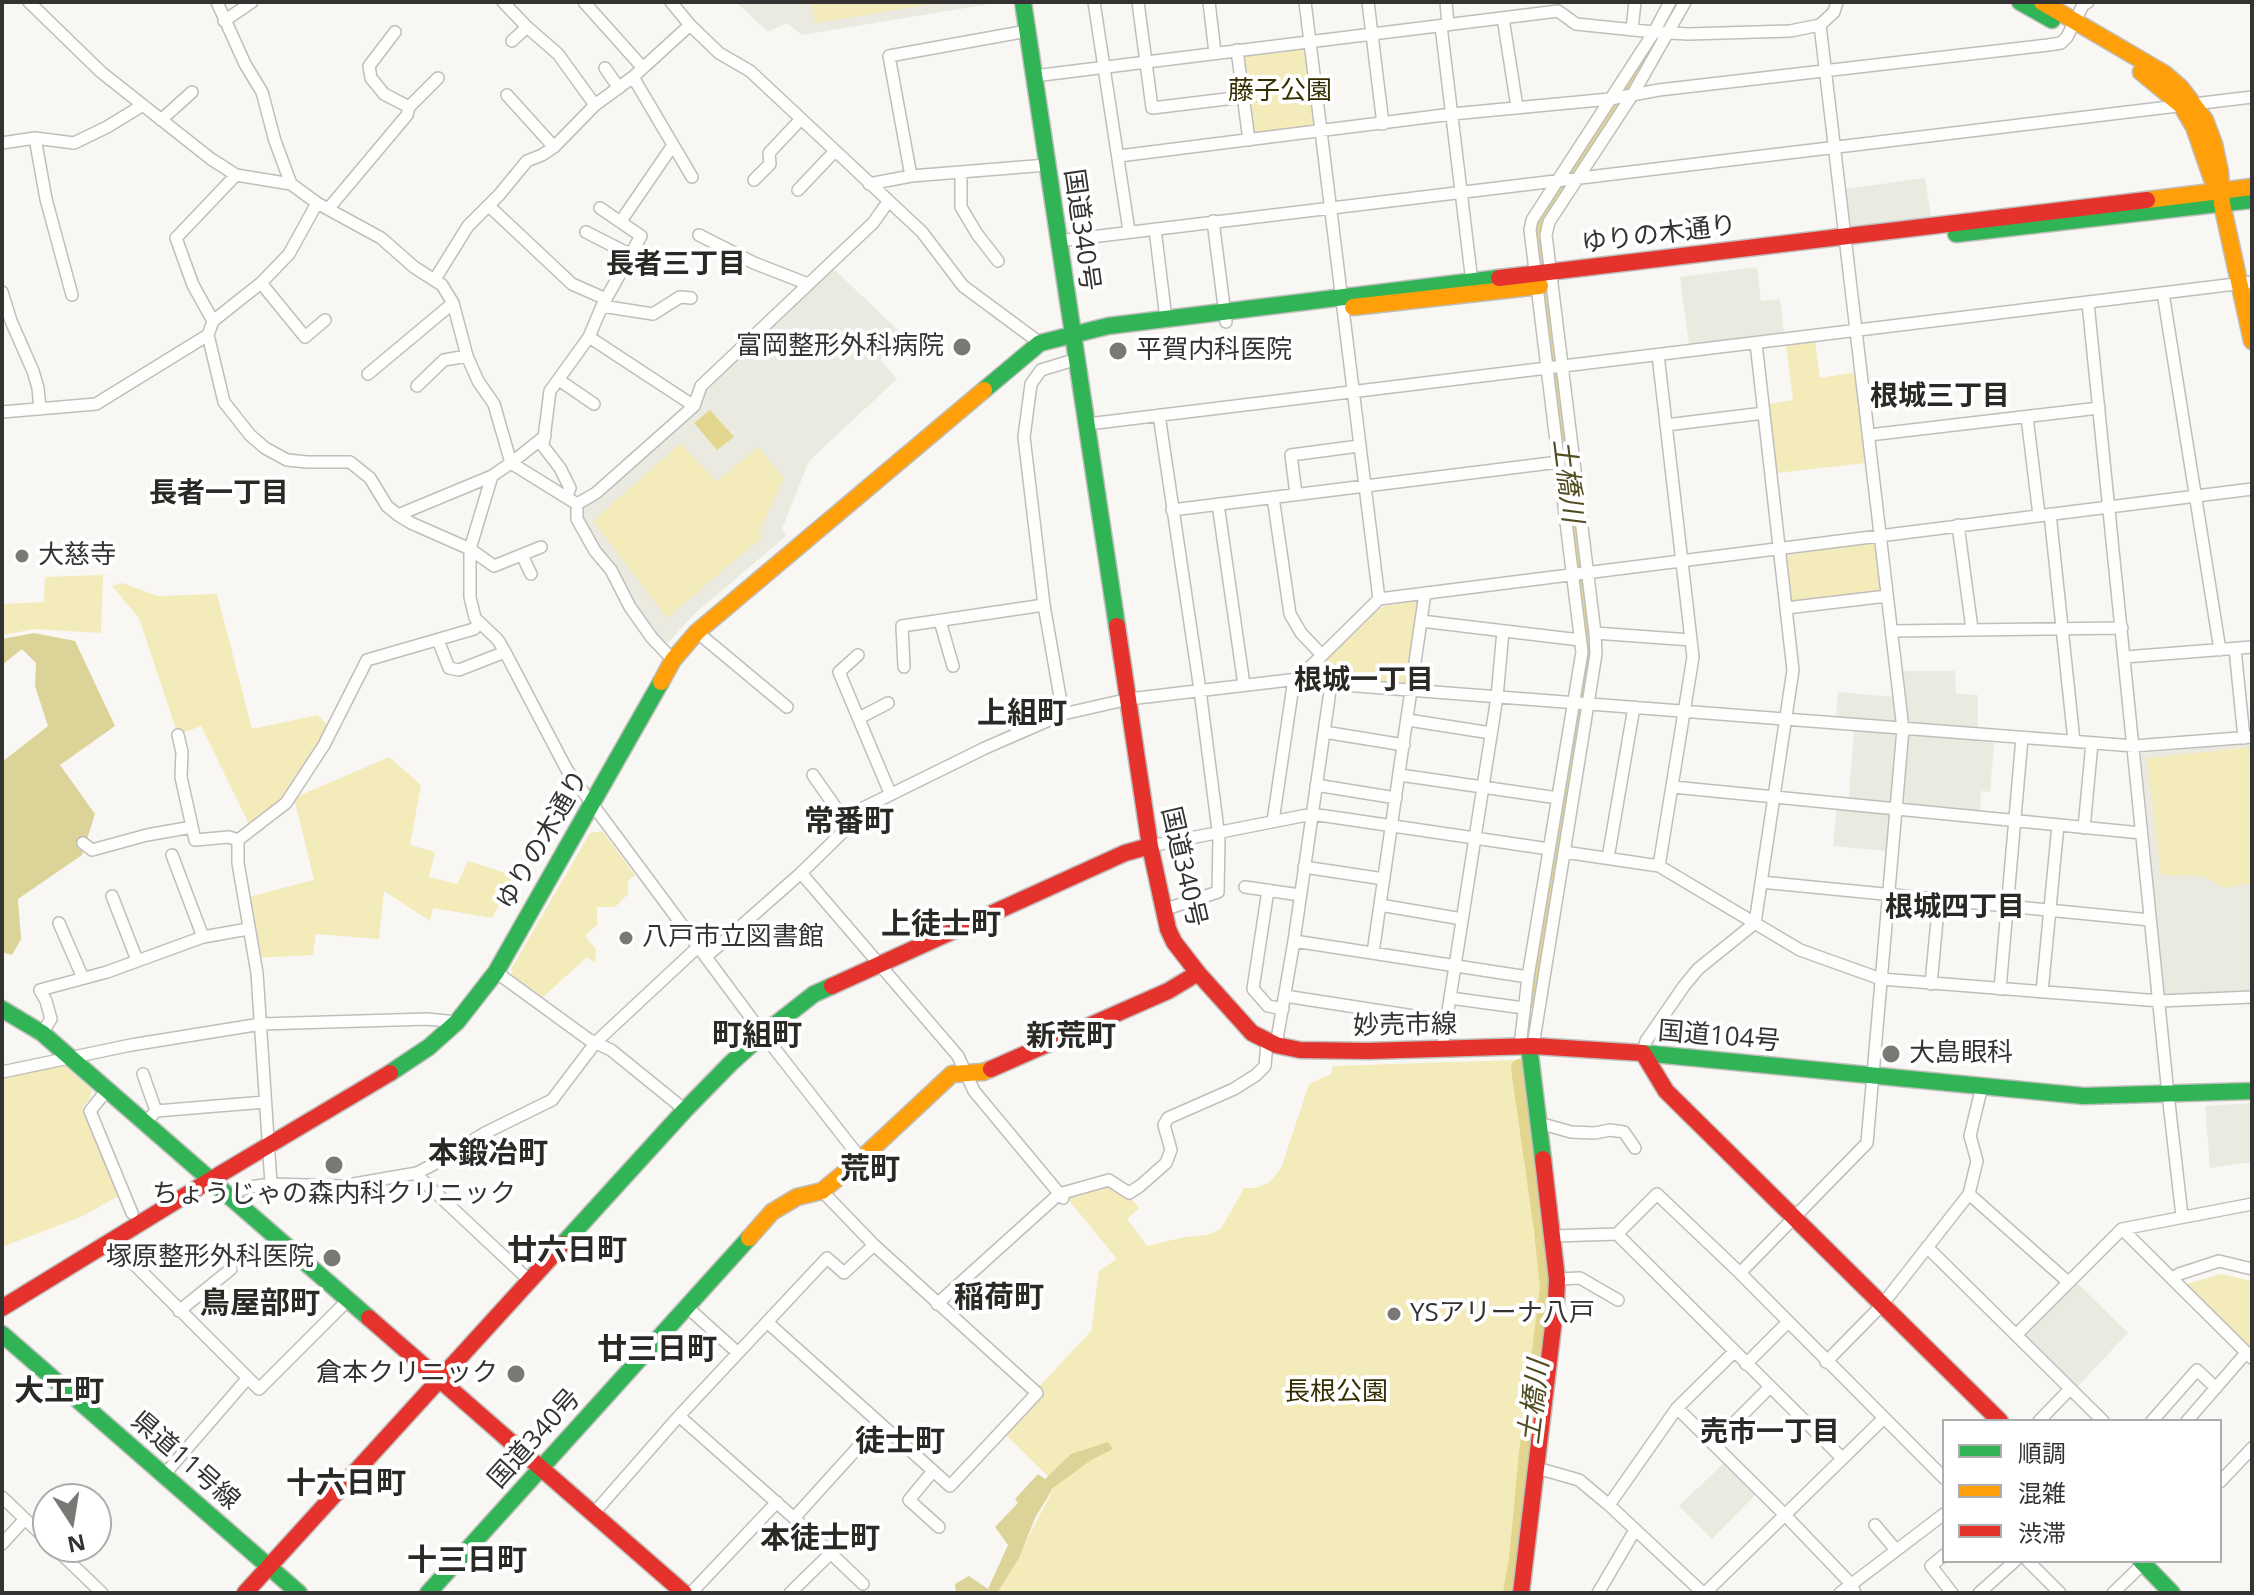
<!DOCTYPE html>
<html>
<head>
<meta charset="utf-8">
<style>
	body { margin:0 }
	#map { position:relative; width:2254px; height:1595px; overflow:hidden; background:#f8f7f3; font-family:"Open Sans","Noto Sans JP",sans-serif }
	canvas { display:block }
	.frame { position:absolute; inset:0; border:4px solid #343331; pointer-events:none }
	.legend { position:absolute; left:1942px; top:1419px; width:280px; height:144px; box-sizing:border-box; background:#fff; border:2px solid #aeadad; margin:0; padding:10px 14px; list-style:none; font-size:24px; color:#343331 }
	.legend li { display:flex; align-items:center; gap:16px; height:40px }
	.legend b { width:40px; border:2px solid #aeadad }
	.north { position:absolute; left:32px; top:1483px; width:80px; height:80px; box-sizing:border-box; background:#fff; border:2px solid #aeadad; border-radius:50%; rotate:168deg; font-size:22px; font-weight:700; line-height:32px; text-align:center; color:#343331 }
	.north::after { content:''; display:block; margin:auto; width:28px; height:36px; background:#797875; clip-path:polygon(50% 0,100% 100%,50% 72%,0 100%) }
</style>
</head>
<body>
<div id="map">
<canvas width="2254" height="1595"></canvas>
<div class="frame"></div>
<ul class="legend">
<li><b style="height:10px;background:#30b455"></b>順調</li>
<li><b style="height:10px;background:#ff9f0a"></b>混雑</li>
<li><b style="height:10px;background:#e5322d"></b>渋滞</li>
</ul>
<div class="north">N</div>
</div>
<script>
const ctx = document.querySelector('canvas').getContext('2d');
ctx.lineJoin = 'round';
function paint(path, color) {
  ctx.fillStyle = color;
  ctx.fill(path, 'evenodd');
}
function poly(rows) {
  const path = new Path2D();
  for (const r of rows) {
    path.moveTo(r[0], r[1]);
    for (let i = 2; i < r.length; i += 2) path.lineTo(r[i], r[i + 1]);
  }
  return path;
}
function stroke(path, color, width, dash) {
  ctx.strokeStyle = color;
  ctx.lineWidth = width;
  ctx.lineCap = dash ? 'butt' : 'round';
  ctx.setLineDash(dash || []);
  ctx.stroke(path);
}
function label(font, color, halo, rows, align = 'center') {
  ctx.font = font + ' "Open Sans","Noto Sans JP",sans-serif';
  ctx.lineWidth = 8;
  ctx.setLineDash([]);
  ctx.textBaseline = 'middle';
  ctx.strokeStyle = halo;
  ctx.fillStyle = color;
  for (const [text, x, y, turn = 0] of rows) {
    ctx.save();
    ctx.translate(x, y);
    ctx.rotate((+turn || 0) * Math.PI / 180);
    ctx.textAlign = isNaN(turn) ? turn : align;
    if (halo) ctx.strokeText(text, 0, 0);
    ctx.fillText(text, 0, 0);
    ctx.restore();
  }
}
paint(poly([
	[736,2,1002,2,802,35,786,23,768,32],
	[1925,178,1931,217,1854,227,1851,225,1845,189],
	[1757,267,1761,301,1780,299,1784,334,1689,345,1680,277],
	[827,271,836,271,904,336,880,360,897,379,809,461,782,529,786,536,693,615,667,644,662,643,634,609,599,549,580,514,581,505,698,407,706,384],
	[1901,671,1955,671,1956,694,1978,695,1978,741,1994,743,1990,792,1981,791,1980,814,1890,804,1886,851,1833,846,1837,806,1848,807,1855,720,1836,718,1838,692,1904,698],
	[2252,743,2252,993,2165,996,2141,755,2144,753],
	[2252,1103,2252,1162,2210,1168,2205,1106],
	[2075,1281,2128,1333,2076,1388,2023,1335],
	[1725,1462,1757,1493,1712,1539,1679,1506]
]), '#eaeae1');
paint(poly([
	[811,2,946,2,814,23],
	[1304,49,1308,52,1317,126,1252,134,1242,58,1245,55],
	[1815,341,1820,378,1856,372,1866,463,1776,473,1768,404,1793,400,1786,344],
	[681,443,716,482,758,447,784,478,759,532,762,537,667,618,593,521],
	[1872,543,1876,545,1882,590,1878,593,1790,602,1784,557,1786,555],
	[103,575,101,633,35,629,2,635,2,604,44,602,45,577],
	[122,583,158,596,217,594,252,729,318,715,332,730,286,803,251,828,201,726,178,735,139,618,112,586],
	[1416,601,1420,604,1407,684,1317,677,1314,671,1379,609,1385,606],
	[2252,747,2252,883,2225,888,2203,876,2161,875,2147,758],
	[389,757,421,785,410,845,435,852,429,877,457,884,468,861,515,876,492,918,433,908,430,921,384,891,379,939,316,934,313,955,254,958,244,898,314,880,294,798],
	[602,831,635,875,628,881,628,894,615,907,597,907,597,925,585,936,596,949,595,963,587,957,543,997,512,975,511,969,590,833],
	[1515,1060,1521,1063,1523,1071,1528,1129,1532,1131,1552,1288,1515,1593,996,1593,1019,1555,1056,1484,1004,1433,1038,1388,1091,1331,1099,1271,1117,1259,1067,1198,1070,1195,1109,1182,1128,1195,1139,1208,1127,1219,1147,1246,1185,1237,1207,1235,1221,1229,1244,1188,1256,1188,1269,1183,1281,1168,1309,1084,1331,1074,1333,1066],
	[60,1062,92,1090,89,1100,82,1107,120,1195,83,1216,2,1247,2,1075],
	[2221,1274,2252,1281,2252,1352,2184,1285]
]), '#f3ebba');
paint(poly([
	[34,633,75,641,115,726,60,765,95,814,82,855,18,899,21,939,12,955,2,952,2,762,48,726,35,686,36,663,22,649,2,665,2,639],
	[1108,1442,1113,1449,1091,1460,1053,1488,1035,1518,1019,1558,997,1593,956,1593,955,1584,969,1576,988,1589,1008,1545,995,1527,1018,1503,1015,1499,1038,1474,1045,1479,1071,1454]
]), '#dcd398');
paint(poly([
	[710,410,734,437,717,450,694,423]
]), '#e2d68e');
stroke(poly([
	[1533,999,1588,648,1535,226,1672,15,1678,2],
	[1512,1593,1518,1559,1528,1453,1549,1288,1543,1230,1520,1068]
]), '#e2d68e', 18);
const street = poly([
	[29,2,101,72,211,159,236,175,291,184,317,203,381,238,414,267,442,285,453,303,467,356,478,381,494,404,511,463,577,504],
	[217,2,245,64,262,92,275,141,291,184],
	[503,2,527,27],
	[584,2,643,68],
	[671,2,690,25,719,53,750,71,922,232,963,286,1040,343],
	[1094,2,1129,231],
	[1138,2,1152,108,1243,97],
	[1209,2,1215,53],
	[1368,2,1383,124],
	[1446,2,1448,25],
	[1503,18,1517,107],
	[224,21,252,2],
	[1441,26,1472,282],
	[1632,30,1635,2],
	[512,41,527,27,558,54,595,105],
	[1237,50,1249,140],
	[605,68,619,88],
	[1034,76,1558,11,1576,24,1654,32,1688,34,1790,31,1820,25,1834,12,1837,2],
	[633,77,692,177],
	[507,95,554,147],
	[409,107,438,78],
	[161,120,192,92],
	[35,138,46,199,72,295],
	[2,143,35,138,74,143,107,127,143,105],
	[1119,156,1452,114,1610,99,1659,90,2048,45,2061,43,2067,37,2083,5,2088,2],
	[961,172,961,207,977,234,998,261],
	[911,176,889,56,1027,31],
	[754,180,770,164,769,153,801,119],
	[869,184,911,176,1047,165],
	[798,190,835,151],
	[489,206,572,284,606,299],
	[329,208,407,115,409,107,384,94,371,78,369,66,395,32],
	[621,221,673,145],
	[1213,221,1226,322],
	[1155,229,1166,319],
	[586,232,629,254],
	[699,235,754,263,808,284],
	[1058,241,2252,97],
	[435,279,468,226,499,195,527,161,542,155,554,147,595,105,633,77,690,25],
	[261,283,305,337,325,320],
	[2,292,11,321,33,371,38,388,40,409],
	[2163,293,2220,650],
	[2088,303,2168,1094,2182,1216],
	[602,306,653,314,680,297,691,298],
	[213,321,193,285,176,238,236,175],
	[208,335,224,402,250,435,265,448,287,460,307,462,350,462,370,478,387,506,398,515,411,523,470,549,494,566,541,547],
	[589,337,694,406],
	[1658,355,1693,657,1659,866],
	[368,374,453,303],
	[559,380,594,404],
	[417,386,444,360,467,356],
	[2,412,96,404,208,335,213,321,261,283,289,254,317,203],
	[1159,415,1200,690,1219,838,1218,892,1163,910],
	[2027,417,2039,515],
	[1088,424,2252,282],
	[1666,425,1764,413],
	[1869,435,2099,408],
	[545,436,511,463,492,476,470,549,470,597,475,618,498,640,505,652,567,770,763,1034,861,1159],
	[1296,494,1291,455,1359,446],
	[567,496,570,488,560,468,543,446,550,391,589,337,602,306,641,236,600,208],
	[1273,497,1290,614,1301,633,1322,655],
	[577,504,596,493,694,406,701,386,873,223,888,202],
	[577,504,577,519,595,551,611,570,630,607,652,638,673,660],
	[1218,504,1244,685],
	[1172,510,1559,462],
	[2050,514,2074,741],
	[398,515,492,476],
	[1958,525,1972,629],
	[522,555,531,574],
	[1379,599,2252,489],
	[1786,608,1887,596],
	[940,621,953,666],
	[1421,621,1580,640],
	[1892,631,2122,628],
	[697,632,787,707],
	[1595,633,1691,640],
	[438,640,449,668,459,670,505,652],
	[2235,649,2244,738],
	[858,655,839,672,890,793],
	[2125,657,2252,647],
	[904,667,902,626,1044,605],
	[1298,679,1379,599,1305,2],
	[1063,714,1044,605,1024,437,1031,384,1041,370,1077,359],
	[859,718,888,703],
	[1408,720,1491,733],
	[1324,732,1404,745],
	[178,735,182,752,181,777,195,840,229,837,238,840],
	[813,775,843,818],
	[1400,775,1558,798],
	[1316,785,1396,798],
	[1673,787,2141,833],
	[1273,821,1294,679],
	[2084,828,2092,743],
	[83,843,92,850,147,835,192,827],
	[1150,846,1312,814,1549,849],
	[1564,852,1659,866,1800,950,1881,979,2160,1001,2252,997],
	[172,855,203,937],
	[1608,858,1634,707],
	[1304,867,1384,879],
	[801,873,958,1056,974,1091,1063,1198],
	[1761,882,2150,920],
	[1245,887,1300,895],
	[1268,890,1253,989,1268,1006,1283,1009],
	[112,896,137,960],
	[1380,905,1462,919],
	[59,923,83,978],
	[1294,941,1528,977],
	[1373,953,1425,593],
	[707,956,801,873,845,830,843,818,985,748,1063,714,1129,699,1298,679,1331,684,2134,746,2252,737],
	[496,972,588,1039,611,1050,685,1110],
	[1931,984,1939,899],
	[2000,989,2022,738],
	[2042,992,2058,825],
	[1285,996,1446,1021],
	[1450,998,1524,1008],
	[42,1033,51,1019,46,1001,40,990,107,972,203,937,248,929],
	[1276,1045,1294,941,1331,684],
	[1520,1046,1528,977,1582,652,1530,230,1532,220,1654,32,1670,2],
	[1533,1046,1596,654,1595,633,1546,235,1549,222,1633,94,1685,2],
	[1442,1049,1497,697,1503,631],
	[1643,1053,1646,1041,1684,986,1698,969,1755,923,1793,670,1756,343],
	[2,1072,131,1045,261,1024,427,1019,457,1022],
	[143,1074,156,1111],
	[107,1090,90,1111,132,1213],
	[145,1123,156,1111,265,1102],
	[1539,1123,1571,1132,1595,1133,1610,1130,1624,1132,1635,1148],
	[417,1173,419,1177,530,1281],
	[271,1184,257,973,238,863,238,840,286,803,324,745,367,660,474,629,479,623],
	[229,1194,249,1187,271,1184,342,1186,417,1173,436,1163,485,1133,552,1100,596,1042,699,946],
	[1969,1194,1977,1161,1970,1136,1982,1086],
	[2122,1229,2252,1358],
	[1617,1234,1657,1194,1740,1273,1944,1478],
	[1553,1236,1617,1234,1842,1458],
	[111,1241,259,1389,348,1300],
	[1927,1247,2103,1421],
	[1740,1273,1867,1143,1903,729,1820,25],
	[2173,1278,2179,1274,2219,1261,2252,1269],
	[1557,1279,1580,1278,1618,1300],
	[937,1304,1059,1194,1109,1180,1129,1193,1140,1186,1166,1163,1171,1150,1164,1125,1168,1118,1234,1089,1256,1075,1265,1066,1267,1042],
	[687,1307,738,1353],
	[179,1311,231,1269],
	[767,1322,950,1486,1037,1393,874,1245,822,1191],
	[2016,1335,2122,1229,2252,1204],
	[1826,1362,1882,1305,1969,1194,2068,1282],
	[1746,1364,1788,1322],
	[1677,1408,1785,1515,1851,1584,1855,1593],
	[679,1416,794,1518,863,1584],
	[2039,1421,2070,1389],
	[2152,1421,2197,1370,2216,1388],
	[2187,1421,2246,1353],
	[1713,1444,1770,1387],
	[1537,1468,1579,1480,1609,1505,1703,1593],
	[933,1471,909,1500,939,1527],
	[164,1475,247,1379],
	[2220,1482,2252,1448],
	[2,1497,48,1541],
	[1609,1505,1677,1408,1734,1352],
	[594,1513,679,1416,827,1258,844,1273,874,1245],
	[794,1518,880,1423],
	[1875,1525,1896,1550],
	[2,1544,25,1519],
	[54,1547,102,1593],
	[1944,1555,1931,1566,1952,1593],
	[2028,1561,2060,1593],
	[691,1593,777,1502],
	[790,1593,831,1553],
	[1598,1593,1635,1530],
	[1705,1593,1884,1418],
	[1840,1593,1944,1514],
	[1979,1593,2015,1561],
	[2113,1593,2146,1561]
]);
const fast = poly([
	[1023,2,1117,626],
	[2020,2,2052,20],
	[1956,234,2252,200],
	[984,390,1040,343,1108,326,1499,278],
	[2,1009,42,1033,369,1318],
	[1529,1046,1543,1159],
	[1643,1053,2084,1096,2252,1091],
	[390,1073,429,1047,457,1022,496,972,661,682],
	[563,1244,685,1110,731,1063,763,1034,814,994,832,986],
	[2,1334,299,1593],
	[2141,1561,2172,1593],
	[428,1593,749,1238]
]);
const slow = poly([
	[2042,2,2165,74,2181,88,2205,120,2214,144,2220,172,2222,204,2252,341],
	[2141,72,2181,105,2194,127,2212,179],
	[2147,200,2252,187],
	[1353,307,1540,286],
	[661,682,673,660,697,632,984,390],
	[749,1238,772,1212,797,1197,822,1191,861,1159,952,1074,983,1072,991,1069]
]);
const jam = poly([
	[1499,278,2147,200],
	[1198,973,1252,1033,1276,1045,1300,1050,1368,1051,1533,1046,1643,1053],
	[832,986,1125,853,1150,846],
	[1643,1053,1666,1091,2000,1421],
	[991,1069,1168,991,1198,973,1174,942,1168,929,1150,846,1117,626],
	[2,1308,212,1179,390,1073],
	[369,1318,684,1593],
	[245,1593,563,1244],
	[1521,1593,1556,1302,1557,1279,1543,1159]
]);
stroke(street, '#bfbebb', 14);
stroke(fast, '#bfbebb', 19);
stroke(slow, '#bfbebb', 19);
stroke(jam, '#bfbebb', 19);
stroke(street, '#fefefd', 11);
stroke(fast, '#30b455', 16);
stroke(slow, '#ff9f0a', 16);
stroke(jam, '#e5322d', 16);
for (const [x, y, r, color] of [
	[962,347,10,"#797875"],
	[1118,351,10,"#797875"],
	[22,556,8,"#797875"],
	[626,938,8,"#797875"],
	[1891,1054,10,"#797875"],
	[334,1165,10,"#797875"],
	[332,1258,10,"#797875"],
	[1394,1314,8,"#797875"],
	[516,1374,10,"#797875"]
]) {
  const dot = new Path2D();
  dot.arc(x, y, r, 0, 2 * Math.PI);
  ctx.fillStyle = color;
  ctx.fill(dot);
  stroke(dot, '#fff', 3);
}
label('26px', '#352e01', '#fff', [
	["藤子公園",1280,92],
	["長根公園",1336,1393]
]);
label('26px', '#343331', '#fff', [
	["国道340号",1081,230,82],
	["ゆりの木通り",1659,235,-7],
	["ゆりの木通り",543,840,-60],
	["国道340号",1183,867,77],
	["妙売市線",1405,1026,-1],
	["国道104号",1719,1037,5],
	["国道340号",535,1439,-48],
	["県道11号線",185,1461,41]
]);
label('26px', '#343331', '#fff', [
	["富岡整形外科病院",944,347,"right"],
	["平賀内科医院",1136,351],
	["大慈寺",38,556],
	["八戸市立図書館",642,938],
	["大島眼科",1909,1054],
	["ちょうじゃの森内科クリニック",334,1195,"center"],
	["塚原整形外科医院",314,1258,"right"],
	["YSアリーナ八戸",1410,1314],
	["倉本クリニック",498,1374,"right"]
], 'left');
label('bold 28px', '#2a2925', '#fff', [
	["長者三丁目",676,265],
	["根城三丁目",1940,397],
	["長者一丁目",219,494],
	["根城一丁目",1364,681],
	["根城四丁目",1955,908],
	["売市一丁目",1770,1433]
]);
label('italic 28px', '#524c21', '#fff', [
	["土橋川",1567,481,83],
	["土橋川",1535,1402,-83]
]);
label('bold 30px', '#2a2925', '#fff', [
	["上組町",1022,714],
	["常番町",849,822],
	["上徒士町",941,925],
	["町組町",757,1036],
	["新荒町",1071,1037],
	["本鍛冶町",488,1154],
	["荒町",870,1170],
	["廿六日町",567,1251],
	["稲荷町",999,1298],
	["鳥屋部町",260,1304],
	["廿三日町",657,1350],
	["大工町",59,1392],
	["徒士町",900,1442],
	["十六日町",346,1484],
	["本徒士町",820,1539],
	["十三日町",467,1561]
]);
</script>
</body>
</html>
